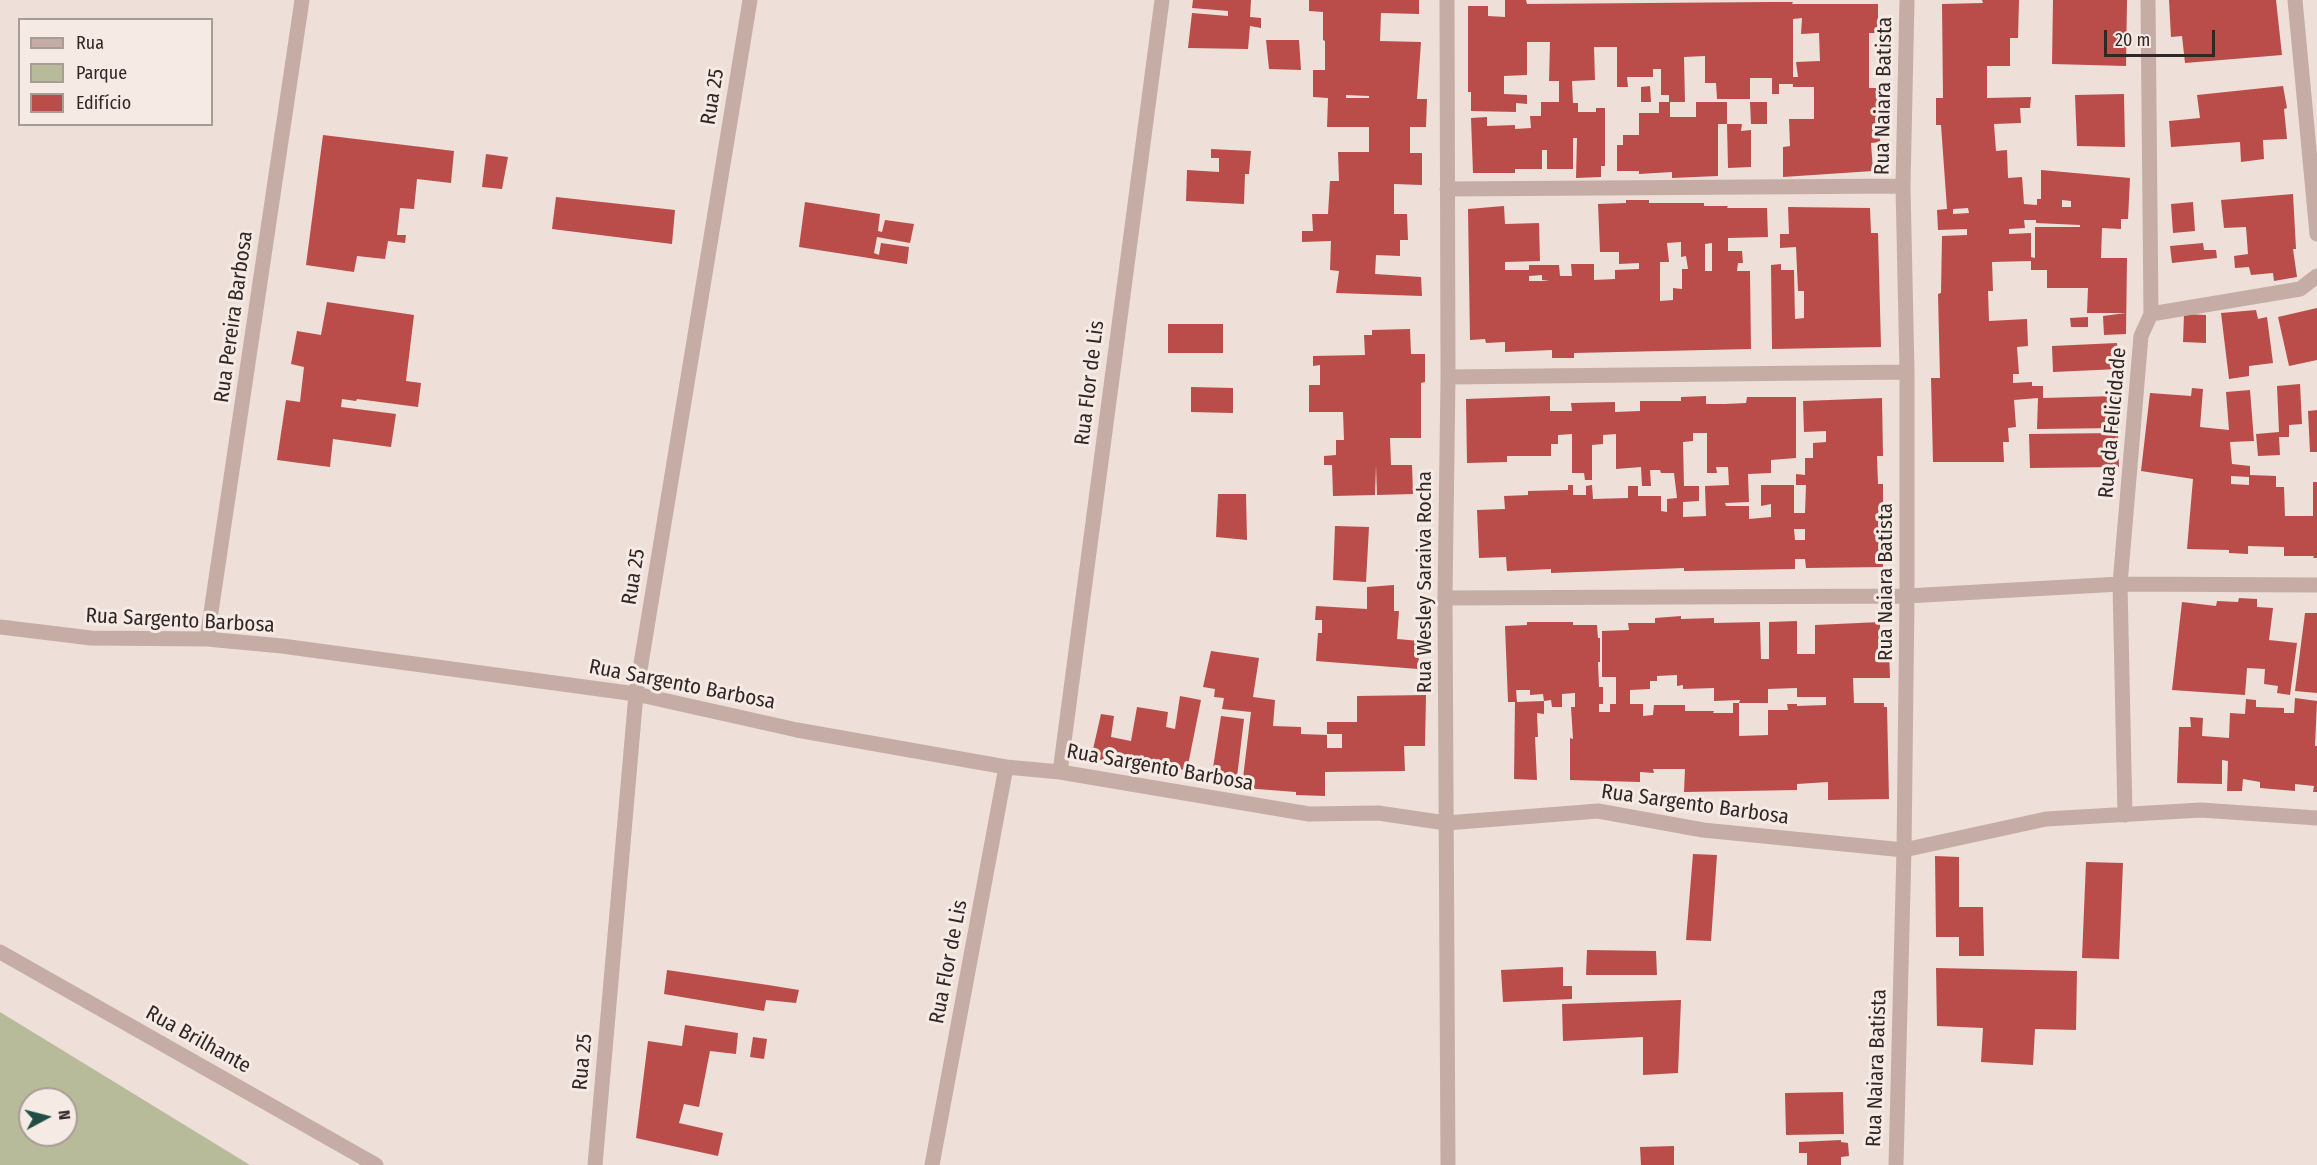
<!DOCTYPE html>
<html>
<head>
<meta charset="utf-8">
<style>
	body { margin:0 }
	#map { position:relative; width:2317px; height:1165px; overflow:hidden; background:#eedfd8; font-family:"Fira Sans Condensed",sans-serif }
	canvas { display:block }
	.legend { position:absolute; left:18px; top:18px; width:195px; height:108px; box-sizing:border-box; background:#f6eae4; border:2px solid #a79c98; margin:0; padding:8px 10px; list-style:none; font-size:18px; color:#312726 }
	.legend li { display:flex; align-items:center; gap:12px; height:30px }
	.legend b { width:30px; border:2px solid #a79c98 }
	.north { position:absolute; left:18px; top:1087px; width:60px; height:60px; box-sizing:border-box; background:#f6eae4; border:2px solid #a79c98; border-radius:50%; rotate:83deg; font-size:16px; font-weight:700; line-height:24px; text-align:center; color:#312726 }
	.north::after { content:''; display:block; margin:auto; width:21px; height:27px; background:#204e47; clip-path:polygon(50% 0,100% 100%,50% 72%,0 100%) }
	.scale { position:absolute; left:2104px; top:30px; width:111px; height:27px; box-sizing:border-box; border:3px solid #312726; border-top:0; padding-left:8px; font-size:18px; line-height:21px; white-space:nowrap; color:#312726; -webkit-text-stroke:4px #f6eae4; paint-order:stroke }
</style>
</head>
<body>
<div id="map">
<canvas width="2317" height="1165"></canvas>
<ul class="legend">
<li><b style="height:8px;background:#c5ada6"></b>Rua</li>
<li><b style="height:16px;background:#b7bb9a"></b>Parque</li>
<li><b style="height:16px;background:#ba4d4a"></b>Edifício</li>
</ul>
<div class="north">N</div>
<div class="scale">20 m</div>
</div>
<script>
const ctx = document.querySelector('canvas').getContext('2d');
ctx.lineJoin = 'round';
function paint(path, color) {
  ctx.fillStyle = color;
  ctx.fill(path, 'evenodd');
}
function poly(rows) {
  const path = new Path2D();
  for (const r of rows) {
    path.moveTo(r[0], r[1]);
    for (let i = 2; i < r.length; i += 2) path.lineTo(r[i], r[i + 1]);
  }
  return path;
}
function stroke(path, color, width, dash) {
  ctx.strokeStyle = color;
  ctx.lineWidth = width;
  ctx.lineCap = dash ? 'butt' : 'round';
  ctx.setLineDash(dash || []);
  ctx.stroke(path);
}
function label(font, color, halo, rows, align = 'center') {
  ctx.font = font + ' "Fira Sans Condensed",sans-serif';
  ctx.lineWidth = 6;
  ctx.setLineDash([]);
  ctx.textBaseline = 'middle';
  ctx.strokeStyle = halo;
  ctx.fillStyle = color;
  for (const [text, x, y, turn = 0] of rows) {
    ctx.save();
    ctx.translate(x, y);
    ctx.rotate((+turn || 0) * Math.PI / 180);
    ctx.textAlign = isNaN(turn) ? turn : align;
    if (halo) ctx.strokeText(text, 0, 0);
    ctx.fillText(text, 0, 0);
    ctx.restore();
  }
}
paint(poly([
	[0,1012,250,1165,0,1165],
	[30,1099,66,1099,66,1135,30,1135]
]), '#b7bb9a');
paint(poly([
	[1193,0,1251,0,1250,17,1261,18,1261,28,1250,26,1248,49,1188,48,1192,13,1228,16,1228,11,1192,8],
	[1309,0,1419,0,1419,14,1381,13,1380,41,1421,42,1417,99,1427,99,1426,127,1410,127,1410,153,1422,153,1422,185,1394,184,1394,214,1407,214,1408,240,1400,240,1400,256,1376,255,1375,274,1421,277,1422,296,1336,293,1339,271,1330,270,1331,241,1302,242,1302,231,1313,231,1312,214,1328,214,1330,181,1339,181,1338,152,1369,152,1369,127,1327,127,1328,98,1313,97,1313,70,1325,70,1325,41,1323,40,1323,12,1309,11],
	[1346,95,1369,96,1369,98,1346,98],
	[1505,0,1526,0,1527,4,1770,2,1793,2,1792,4,1878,4,1878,33,1869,33,1869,88,1879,88,1880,142,1871,143,1873,171,1783,177,1783,147,1790,146,1789,119,1814,119,1814,87,1793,87,1793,84,1779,84,1779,94,1772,94,1772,78,1750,78,1750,99,1717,99,1716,83,1705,83,1705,56,1684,57,1685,102,1669,102,1669,95,1661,95,1661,69,1653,69,1653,77,1627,77,1628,87,1617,87,1617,47,1594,47,1595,80,1572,81,1573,103,1578,103,1578,112,1596,112,1596,108,1605,108,1605,166,1601,166,1601,177,1576,178,1577,138,1573,138,1573,169,1547,169,1547,150,1542,150,1542,169,1515,169,1515,173,1473,173,1471,118,1487,117,1487,126,1515,125,1515,129,1531,128,1530,116,1541,116,1541,102,1559,102,1559,81,1549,81,1550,42,1527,42,1527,75,1504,76,1504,94,1527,95,1527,104,1516,103,1516,112,1471,111,1471,92,1468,92,1468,6,1488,6,1488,16,1505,17],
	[1802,18,1801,34,1819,33,1820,61,1796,62,1798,77,1793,77,1793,19],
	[1982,0,2019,0,2018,38,2010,38,2010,66,1987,66,1987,98,2031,97,2030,108,2020,108,2021,123,1994,124,1996,151,2007,150,2008,178,2022,177,2024,204,2037,205,2037,199,2041,199,2041,170,2130,178,2128,219,2121,219,2121,229,2102,228,2101,258,2127,258,2126,334,2104,335,2103,316,2126,313,2087,313,2088,288,2047,288,2047,270,2031,270,2031,261,1992,262,1993,291,1988,291,1989,321,2027,319,2028,346,2017,347,2019,374,2013,374,2013,383,2032,382,2032,386,2043,386,2043,398,2117,396,2118,428,2037,429,2038,398,2014,400,2016,427,2008,428,2009,442,2003,442,2004,462,1933,462,1931,378,1940,378,1938,294,1941,293,1942,236,1967,235,1967,229,1938,230,1937,210,1947,209,1941,125,1936,125,1936,98,1943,98,1942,4,1983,3],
	[2062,200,2071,201,2071,207,2062,207],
	[1968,208,1969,213,1953,214,1953,209],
	[2024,220,2036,220,2036,223,2080,225,2080,227,2035,227,2035,258,2031,257,2031,233,2009,234,2009,229,2025,228],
	[2053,0,2127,0,2126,66,2052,64],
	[2169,0,2276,0,2282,55,2185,63,2182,36,2171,37],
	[1266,40,1299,40,1301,70,1269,69],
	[1650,86,1651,102,1641,102,1641,87],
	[2283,86,2287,108,2284,109,2287,139,2263,140,2264,159,2241,162,2240,142,2171,147,2169,121,2200,118,2197,95],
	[2124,94,2125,147,2077,146,2075,95],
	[1659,102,1670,102,1670,117,1696,117,1696,102,1727,102,1727,124,1718,124,1718,176,1672,178,1672,172,1639,174,1639,171,1617,171,1617,145,1623,145,1623,135,1639,135,1639,113,1659,113],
	[1750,102,1767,102,1767,124,1751,124],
	[1727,124,1742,124,1741,131,1751,130,1751,167,1728,168],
	[323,135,454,151,451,183,417,179,414,209,400,208,397,235,406,235,405,243,388,241,385,259,357,256,354,272,306,265],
	[1211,149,1251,151,1249,174,1245,174,1244,204,1186,201,1187,170,1219,172,1219,158,1211,158],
	[486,154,508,157,502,189,482,187],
	[2293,194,2296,249,2293,249,2297,277,2274,281,2273,273,2251,275,2249,267,2235,268,2234,256,2248,254,2246,227,2224,228,2221,200],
	[556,197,675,210,672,244,552,229],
	[1626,200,1649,200,1649,203,1704,203,1704,206,1728,206,1727,208,1767,208,1768,237,1728,238,1728,251,1742,251,1743,263,1738,263,1737,271,1750,271,1751,349,1574,353,1574,358,1552,358,1552,350,1505,352,1505,342,1486,343,1485,339,1470,340,1468,209,1504,206,1505,224,1539,223,1540,261,1505,262,1505,270,1529,270,1529,265,1559,265,1560,276,1572,276,1571,264,1594,264,1594,280,1615,279,1615,270,1639,269,1639,263,1619,264,1619,252,1600,252,1598,204,1626,203],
	[1681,242,1681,257,1686,256,1688,269,1682,269,1682,289,1673,288,1673,300,1660,301,1660,262,1669,262,1667,243],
	[1712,243,1712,271,1705,271,1705,244],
	[1542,275,1542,280,1550,281,1529,281,1529,276],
	[805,202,880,214,878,231,882,232,885,220,914,224,910,243,877,237,874,253,879,255,881,243,909,247,907,264,799,247],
	[2193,202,2195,231,2173,233,2171,204],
	[1788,207,1870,208,1871,233,1878,233,1881,347,1772,349,1771,265,1781,264,1781,270,1794,270,1795,319,1804,318,1804,291,1798,291,1796,247,1780,248,1780,234,1789,234],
	[2203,243,2204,250,2216,250,2217,258,2172,263,2170,246],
	[327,302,414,315,406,381,421,383,418,407,357,399,356,401,342,399,341,407,396,414,391,447,333,439,330,467,277,460,286,400,300,402,304,367,291,364,297,331,321,335],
	[2317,308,2317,360,2289,366,2278,317],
	[2256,310,2258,319,2267,317,2273,363,2249,366,2249,376,2229,379,2221,313],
	[2184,314,2206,315,2206,343,2183,342],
	[2088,317,2088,327,2071,327,2070,318],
	[1168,324,1223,324,1223,353,1168,353],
	[1410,329,1411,354,1425,354,1425,382,1421,383,1421,438,1390,438,1391,465,1412,465,1413,494,1377,495,1376,465,1375,495,1333,496,1332,465,1324,465,1324,456,1336,455,1336,440,1344,440,1343,412,1309,412,1309,385,1320,385,1320,365,1313,366,1313,356,1365,355,1364,335,1372,335,1372,330],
	[2117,343,2119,369,2053,372,2052,346],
	[2300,384,2302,424,2289,425,2289,437,2279,437,2280,455,2258,456,2256,434,2279,432,2277,386],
	[1191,387,1233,388,1233,413,1191,412],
	[2192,388,2203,389,2200,427,2229,430,2226,392,2250,390,2254,441,2230,442,2232,464,2250,466,2250,475,2276,476,2276,487,2284,487,2285,516,2313,516,2313,482,2317,482,2317,558,2313,558,2314,556,2284,556,2284,547,2248,546,2248,554,2229,553,2229,550,2187,549,2193,479,2141,471,2150,393,2191,396],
	[2231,476,2249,477,2249,485,2231,484],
	[1550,396,1550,411,1572,411,1571,403,1615,402,1615,412,1640,411,1640,401,1681,401,1681,397,1706,396,1706,404,1725,404,1746,403,1747,397,1796,397,1796,458,1771,460,1771,473,1748,474,1749,502,1725,503,1726,506,1749,506,1749,519,1771,517,1771,504,1761,506,1761,485,1794,485,1794,513,1805,513,1806,485,1796,485,1796,474,1805,475,1805,458,1813,458,1813,443,1826,442,1826,431,1804,432,1803,401,1882,398,1883,456,1877,456,1878,484,1883,484,1883,567,1806,568,1805,559,1795,559,1795,569,1684,571,1684,568,1551,573,1551,569,1507,571,1506,557,1479,558,1477,510,1505,509,1504,496,1528,495,1528,491,1568,490,1568,485,1573,485,1573,495,1586,495,1586,486,1592,485,1593,499,1628,498,1628,486,1638,486,1638,496,1661,496,1661,511,1667,512,1667,499,1677,498,1674,473,1661,473,1660,470,1650,470,1651,486,1642,486,1641,467,1616,469,1616,434,1603,435,1603,444,1592,445,1592,480,1585,480,1584,473,1572,473,1572,434,1558,435,1558,444,1551,444,1551,456,1507,456,1507,462,1467,463,1466,399],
	[1693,433,1707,433,1707,473,1717,473,1716,467,1728,467,1729,485,1705,486,1706,516,1683,517,1683,502,1699,501,1699,486,1684,486,1683,442,1693,441],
	[1794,529,1805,529,1805,540,1795,540],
	[2317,410,2317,452,2310,452,2308,411],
	[2118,433,2119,467,2030,468,2029,434],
	[1218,494,1246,494,1247,540,1216,537],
	[1335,526,1369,527,1366,582,1333,580],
	[1394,585,1394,611,1399,611,1397,639,1420,641,1418,669,1316,661,1318,633,1322,633,1322,620,1315,620,1316,606,1367,609,1367,587],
	[2239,598,2257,599,2257,607,2273,608,2269,640,2297,643,2290,695,2277,693,2278,686,2264,684,2265,669,2247,668,2245,695,2172,690,2182,602,2216,606,2217,601,2238,602],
	[2305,613,2317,613,2317,693,2295,691],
	[1681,616,1681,619,1714,618,1714,623,1760,622,1761,659,1769,659,1769,622,1797,621,1797,654,1815,654,1815,625,1880,622,1880,651,1889,651,1890,678,1853,678,1854,703,1884,703,1884,707,1887,707,1889,799,1828,800,1828,782,1797,784,1797,790,1684,792,1685,769,1653,769,1654,773,1640,772,1640,782,1570,780,1570,738,1573,739,1571,707,1575,707,1575,693,1562,694,1562,707,1552,707,1551,700,1544,701,1543,694,1530,695,1530,690,1516,690,1517,702,1544,701,1544,714,1537,713,1538,737,1535,737,1537,780,1514,779,1515,702,1508,702,1505,626,1527,625,1527,622,1573,622,1573,625,1597,625,1598,638,1600,638,1600,662,1598,662,1599,687,1603,687,1603,704,1599,704,1599,712,1610,712,1610,704,1616,704,1616,677,1602,677,1602,631,1629,630,1628,623,1655,623,1655,618],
	[1677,675,1677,686,1683,685,1683,689,1714,688,1714,701,1740,700,1739,703,1733,703,1733,713,1713,713,1714,711,1685,711,1685,705,1654,705,1653,715,1643,716,1643,704,1630,704,1630,690,1650,689,1650,681,1657,681,1657,676],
	[1797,688,1797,697,1826,697,1826,705,1797,706,1797,704,1787,704,1788,710,1768,710,1768,735,1739,736,1739,703,1768,703,1768,689],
	[1211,651,1259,658,1253,697,1275,700,1273,726,1301,727,1301,734,1327,735,1327,748,1342,748,1342,734,1327,734,1327,722,1357,722,1357,696,1426,695,1425,746,1404,746,1405,771,1325,772,1325,796,1296,795,1296,792,1244,788,1243,778,1251,712,1222,709,1224,698,1214,697,1215,689,1203,687],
	[1180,696,1201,700,1187,770,1168,768,1168,772,1091,758,1101,714,1114,716,1111,737,1131,741,1137,707,1168,712,1166,727,1175,729],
	[2295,698,2317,701,2315,746,2317,746,2317,792,2313,792,2314,786,2295,784,2295,791,2260,788,2260,782,2243,779,2242,791,2227,791,2228,761,2222,760,2222,784,2177,783,2179,727,2191,727,2190,717,2203,718,2202,736,2229,738,2230,713,2245,714,2246,699,2256,700,2256,707,2284,708,2284,713,2294,713],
	[1221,716,1244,719,1237,777,1212,774],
	[1693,854,1717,855,1711,941,1686,940],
	[1935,856,1959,857,1959,907,1983,907,1984,956,1959,956,1959,937,1936,937],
	[2086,862,2123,863,2119,959,2082,958],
	[1587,950,1656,951,1657,975,1586,975],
	[1563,967,1563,986,1572,986,1572,999,1503,1002,1501,970],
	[1936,968,2077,971,2076,1030,2035,1029,2033,1065,1981,1062,1983,1028,1937,1026],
	[667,970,768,985,799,990,796,1003,766,1000,764,1011,664,994],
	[1681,1000,1678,1073,1643,1075,1643,1037,1563,1041,1562,1004],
	[685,1025,738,1033,736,1054,710,1051,699,1107,684,1104,679,1123,723,1133,718,1156,636,1138,648,1041,682,1046],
	[753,1037,767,1039,764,1059,750,1057],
	[1843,1092,1844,1134,1786,1135,1785,1093],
	[1841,1140,1841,1142,1848,1143,1849,1156,1841,1157,1841,1165,1807,1165,1807,1153,1799,1153,1799,1142],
	[1674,1146,1674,1165,1641,1165,1640,1147]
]), '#ba4d4a');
stroke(poly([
	[1447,0,1448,377,1445,598,1448,1165],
	[2295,0,2317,234],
	[1447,189,1903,186],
	[2151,314,2300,289,2317,276],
	[1448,377,1907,372],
	[1445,598,1907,596,2120,584,2317,585],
	[0,627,91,638,207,639,282,646,636,694,797,730,1006,767,1060,772,1309,814,1378,813,1446,823,1598,811,1703,830,1904,850,2046,819,2201,810,2317,818],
	[207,639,302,0],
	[1060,772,1162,0],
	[2125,815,2120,584,2141,336,2151,314,2148,0],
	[0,952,376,1165],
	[595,1165,636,694,750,0],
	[932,1165,1006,767],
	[1896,1165,1904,850,1907,596,1907,372,1903,186,1907,0]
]), '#c5ada6', 15);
label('21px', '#312726', '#f6eae4', [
	["Rua Naiara Batista",1884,96,-89],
	["Rua 25",713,97,-81],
	["Rua Pereira Barbosa",234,317,-82],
	["Rua Flor de Lis",1090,383,-83],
	["Rua da Felicidade",2113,423,-85],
	["Rua 25",634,577,-81],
	["Rua Wesley Saraiva Rocha",1425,582,-90],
	["Rua Naiara Batista",1886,582,-90],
	["Rua Sargento Barbosa",180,621,3],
	["Rua Sargento Barbosa",682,685,11],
	["Rua Sargento Barbosa",1160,768,10],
	["Rua Sargento Barbosa",1695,805,8],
	["Rua Flor de Lis",949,962,-79],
	["Rua Brilhante",198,1040,29],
	["Rua 25",583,1062,-85],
	["Rua Naiara Batista",1877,1068,-88]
]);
</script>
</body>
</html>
